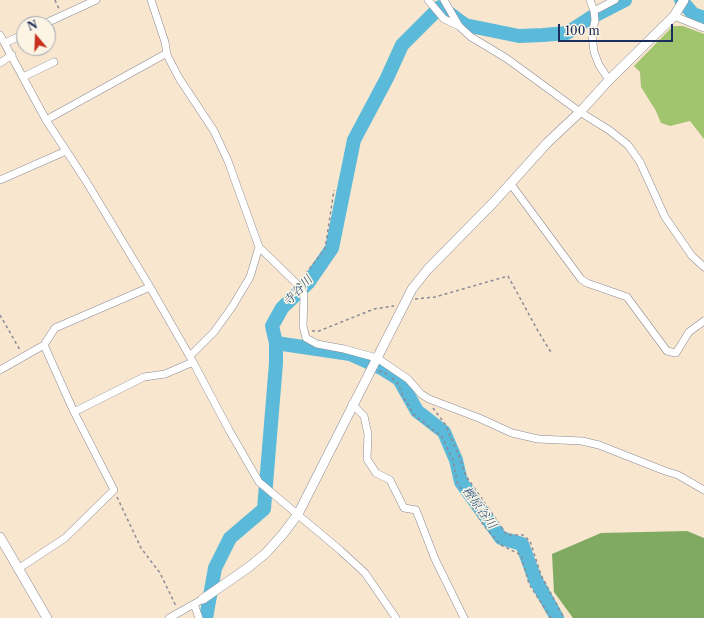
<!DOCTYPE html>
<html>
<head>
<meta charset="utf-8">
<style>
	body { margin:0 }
	#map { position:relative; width:704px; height:618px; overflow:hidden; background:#f8e6cf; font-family:"Libre Caslon Text",serif }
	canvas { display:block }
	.north { position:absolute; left:16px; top:16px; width:40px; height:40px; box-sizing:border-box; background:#fcf5e5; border:1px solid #a2a6af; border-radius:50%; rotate:341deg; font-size:11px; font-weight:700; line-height:16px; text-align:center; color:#1b2f5e }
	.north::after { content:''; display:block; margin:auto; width:14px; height:18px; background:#c8321e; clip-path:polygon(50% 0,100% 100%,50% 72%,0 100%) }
	.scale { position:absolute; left:558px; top:24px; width:115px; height:18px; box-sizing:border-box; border:2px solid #1b2f5e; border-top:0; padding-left:5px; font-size:12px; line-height:14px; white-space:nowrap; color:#1b2f5e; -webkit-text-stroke:3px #fcf5e5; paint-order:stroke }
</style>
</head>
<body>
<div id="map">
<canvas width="704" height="618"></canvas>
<div class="north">N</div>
<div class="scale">100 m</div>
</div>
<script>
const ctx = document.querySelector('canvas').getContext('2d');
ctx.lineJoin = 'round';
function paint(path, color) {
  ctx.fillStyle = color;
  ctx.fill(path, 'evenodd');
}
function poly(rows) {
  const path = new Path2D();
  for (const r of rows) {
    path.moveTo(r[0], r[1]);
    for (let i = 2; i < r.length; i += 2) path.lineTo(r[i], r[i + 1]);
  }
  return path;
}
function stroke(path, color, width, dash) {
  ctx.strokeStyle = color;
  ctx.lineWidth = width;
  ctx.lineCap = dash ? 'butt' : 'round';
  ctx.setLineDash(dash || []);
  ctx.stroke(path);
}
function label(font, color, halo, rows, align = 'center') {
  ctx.font = font + ' "Libre Caslon Text","Noto Serif JP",serif';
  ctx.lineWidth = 3;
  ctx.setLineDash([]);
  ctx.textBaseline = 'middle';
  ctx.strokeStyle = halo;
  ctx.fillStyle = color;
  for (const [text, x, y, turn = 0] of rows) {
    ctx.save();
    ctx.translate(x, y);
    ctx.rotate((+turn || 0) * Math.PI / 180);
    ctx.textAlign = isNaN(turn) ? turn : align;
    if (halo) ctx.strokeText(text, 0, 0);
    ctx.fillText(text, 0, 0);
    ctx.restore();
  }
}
paint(poly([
	[673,26,683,26,704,34,704,139,690,121,670,126,661,123,656,111,641,87,640,72,634,66]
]), '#a1c46e');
paint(poly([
	[687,531,704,538,704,618,573,618,554,592,552,554,601,533]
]), '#80aa61');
stroke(poly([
	[681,0,693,14,704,18],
	[446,11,465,25,519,36,543,35,567,33,590,18,625,0],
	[276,343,350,354,383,369,399,379,417,411,444,432,456,460,461,482,501,538,522,544,535,579,557,618],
	[206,618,215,568,230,538,264,509,276,363,276,343,272,326,282,308,308,283,332,248,354,140,387,78,402,45,440,7]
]), '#5bbad9', 14);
const minor = poly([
	[151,0,165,42,167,55,179,78,214,131,228,161,259,247,298,285,304,294,303,326,306,338,317,344,344,349,377,358,408,379,421,394,429,399,479,418,512,433,538,439,582,441,599,445,665,471,678,475,704,490],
	[428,0,444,19,459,26,471,37,506,58,580,112,609,130,628,145,640,162,665,217,692,256,704,267],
	[444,0,459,26],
	[590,0,594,11,595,20,592,35,594,52,599,65,609,80],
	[594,11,615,0],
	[674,16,704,28],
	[44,24,96,0],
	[0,35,46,120,86,181,150,287,193,362,229,430,259,482,340,550,365,573,396,618],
	[5,43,24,34],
	[0,63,12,55],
	[23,77,54,62],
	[46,120,167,53],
	[0,180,66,151],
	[510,183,581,279,587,283,627,297,667,351,676,353,689,332,704,321],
	[190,356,214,332,232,307,250,277,259,247],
	[0,370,44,345,55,328,150,287],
	[352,404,364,416,368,434,367,459,376,473,390,480,404,508,416,510,435,559,464,618],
	[74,412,144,377,165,374,193,362],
	[18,569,65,538,114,490,74,412,44,345],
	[194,604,199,618],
	[169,618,203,599]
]);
const tertiary = poly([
	[0,537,47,618],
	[203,599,249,567,266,553,283,534,298,514,412,289,428,269,493,203,547,143,580,112,609,80,674,16,684,0]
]);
stroke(minor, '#8a8a96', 8);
stroke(tertiary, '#8a8a96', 10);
stroke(poly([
	[55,0,59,9],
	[302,278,325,249,334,190],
	[415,299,435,297,508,276,538,331,552,354],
	[0,315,20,350],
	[312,331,319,331,374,309,394,306],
	[379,371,387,374],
	[392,378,398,384,403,396,414,415,442,437,453,460,457,482,484,526,501,545,521,555,529,584,551,618],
	[433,408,445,424,460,458,466,476,507,535,523,535,530,541,541,575,564,618],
	[117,497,141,548,160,573,176,606]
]), '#8a8a96', 1.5, [3, 3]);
stroke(minor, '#fff', 7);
stroke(tertiary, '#fff', 9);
label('italic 12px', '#2e5983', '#fcf5e5', [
	["寺谷川",298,291,-47],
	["樫原谷川",479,508,54]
]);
</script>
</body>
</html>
